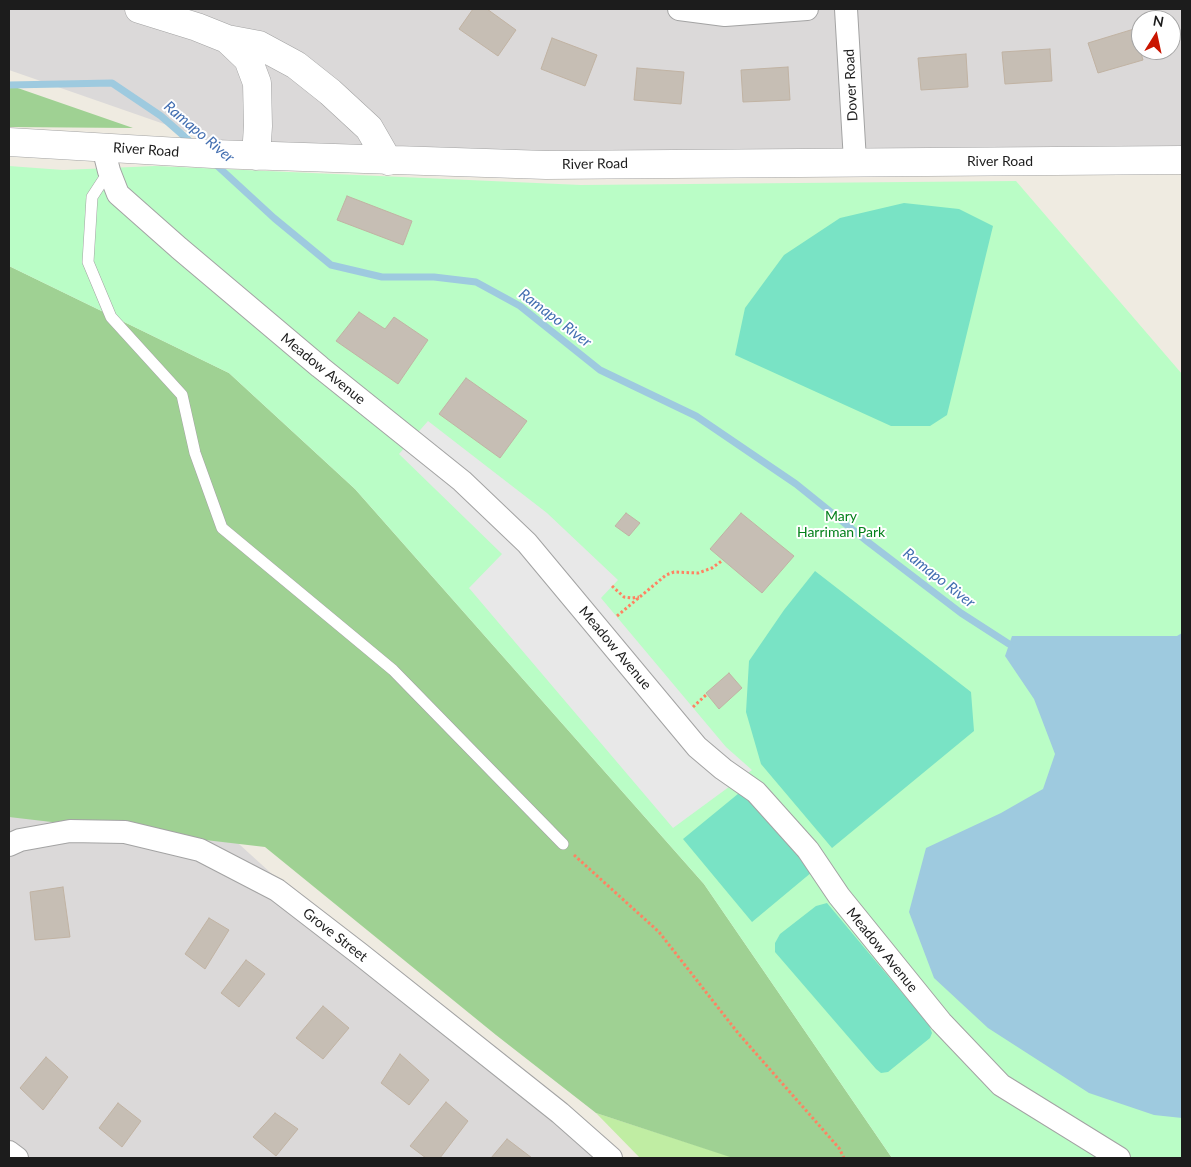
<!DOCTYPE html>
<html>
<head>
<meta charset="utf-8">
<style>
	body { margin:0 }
	#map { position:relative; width:1191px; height:1167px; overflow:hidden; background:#efebe1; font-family:Lato,sans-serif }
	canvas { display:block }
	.frame { position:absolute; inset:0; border:10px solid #1c1c1c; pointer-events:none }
	.north { position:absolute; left:1131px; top:10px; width:50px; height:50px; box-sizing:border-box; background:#fff; border:1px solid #a4a4a4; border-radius:50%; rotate:10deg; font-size:14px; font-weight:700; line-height:20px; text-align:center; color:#1c1c1c }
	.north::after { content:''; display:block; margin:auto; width:18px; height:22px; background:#c91500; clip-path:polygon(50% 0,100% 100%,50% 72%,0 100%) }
</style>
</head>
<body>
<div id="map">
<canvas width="1191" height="1167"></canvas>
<div class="frame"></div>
<div class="north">N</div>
</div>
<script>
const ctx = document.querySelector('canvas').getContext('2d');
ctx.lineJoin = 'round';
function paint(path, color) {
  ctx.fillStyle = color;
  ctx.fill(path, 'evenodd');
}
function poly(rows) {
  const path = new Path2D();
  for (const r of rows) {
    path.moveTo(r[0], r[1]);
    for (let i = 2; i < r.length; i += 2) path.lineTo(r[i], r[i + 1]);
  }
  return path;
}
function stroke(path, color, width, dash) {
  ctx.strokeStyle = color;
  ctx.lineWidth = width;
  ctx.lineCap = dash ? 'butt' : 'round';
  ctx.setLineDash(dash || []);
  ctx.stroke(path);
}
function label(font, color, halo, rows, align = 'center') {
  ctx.font = font + ' Lato,sans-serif';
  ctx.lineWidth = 4;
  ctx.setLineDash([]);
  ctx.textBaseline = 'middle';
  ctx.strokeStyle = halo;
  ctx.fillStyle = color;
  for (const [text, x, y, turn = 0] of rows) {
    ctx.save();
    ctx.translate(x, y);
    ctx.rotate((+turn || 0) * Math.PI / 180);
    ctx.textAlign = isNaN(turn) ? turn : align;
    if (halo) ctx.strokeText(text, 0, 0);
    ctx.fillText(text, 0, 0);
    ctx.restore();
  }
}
paint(poly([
	[9,9,1182,9,1182,160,256,156,9,70],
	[1141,20,1171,20,1171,50,1141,50],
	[9,635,360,954,611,1158,9,1158]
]), '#dbd9d9');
paint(poly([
	[596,1113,732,1157,733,1158,640,1158]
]), '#c0eda3');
paint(poly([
	[9,85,133,128,9,127],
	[9,266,229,373,355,489,704,884,892,1158,733,1158,596,1113,496,1035,265,847,9,817]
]), '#9fd193');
paint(poly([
	[9,166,63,170,155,166,581,185,1016,181,1182,374,1182,1158,892,1158,704,884,355,489,229,373,9,266]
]), '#bafdc6');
paint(poly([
	[904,203,959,209,993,226,947,415,930,426,891,426,735,355,745,308,784,255,840,218],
	[815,571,971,692,974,731,832,848,761,764,746,712,749,661,784,610],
	[744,789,812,872,752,922,683,839],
	[827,903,929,1025,932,1033,930,1038,888,1072,881,1073,876,1069,775,952,775,943,780,934,816,906]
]), '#79e3c5');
paint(poly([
	[428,421,547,513,618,580,601,598,726,747,752,770,673,828,469,588,502,554,399,454]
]), '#e8e8e8');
paint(poly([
	[1182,633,1182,1118,1154,1115,1089,1093,988,1028,934,978,909,912,926,848,1001,813,1043,789,1055,754,1034,699,1005,656,1012,636,1177,636]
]), '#9ecadf');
stroke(poly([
	[9,85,112,83,161,116,193,144],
	[212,161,274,218,331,265,382,277,434,277,476,282,520,306,600,370,696,416,796,484,868,542,961,613,1009,644]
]), '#9ecadf', 7);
const building = poly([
	[473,9,487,9,516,30,498,56,459,29,473,9],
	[1134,29,1143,60,1098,73,1088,43,1134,29],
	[552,38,597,55,585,86,541,69,552,38],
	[1050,49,1052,81,1005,84,1002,52,1050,49],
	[966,54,968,87,921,90,918,58,966,54],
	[788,67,790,100,743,102,741,70,788,67],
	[637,68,684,72,681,104,634,100,637,68],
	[347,196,412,221,403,245,337,220,347,196],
	[359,312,385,329,394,317,428,340,398,384,336,341,359,312],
	[466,378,527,421,500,458,439,414,466,378],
	[626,513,640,523,629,536,615,526,626,513],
	[741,513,794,556,762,593,710,549,741,513],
	[729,673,742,688,719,709,706,693,729,673],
	[63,887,70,937,35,940,30,892,63,887],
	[209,918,229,930,205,969,185,954,209,918],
	[246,960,265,974,239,1007,221,993,246,960],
	[323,1006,349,1028,323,1059,296,1038,323,1006],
	[400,1054,429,1080,409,1105,381,1083,400,1054],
	[46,1057,68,1077,43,1110,20,1088,46,1057],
	[446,1102,468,1121,440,1158,426,1158,410,1146,446,1102],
	[118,1103,141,1121,122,1147,99,1128,118,1103],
	[275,1113,298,1129,276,1156,253,1137,275,1113],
	[507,1139,532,1158,491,1158,507,1139]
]);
paint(building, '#c6beb4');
stroke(building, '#c1b3a3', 1);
const service = poly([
	[109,171,92,197,88,262,111,317,182,395,195,453,222,528,393,670,563,844]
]);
const minor = poly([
	[679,9,725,15,807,9],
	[846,9,855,161],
	[103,147,109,171,118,194,179,248,320,367,462,481,527,543,697,747,723,769,756,792,808,850,839,896,941,1022,1001,1085,1119,1158],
	[9,845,20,840,70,831,125,832,200,850,277,890,360,954,560,1113,611,1158],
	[9,1152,17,1158]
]);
const tertiary = poly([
	[139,9,197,27,227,39,248,59,257,83,258,126,256,156],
	[227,39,259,45,296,65,330,92,369,128,388,161],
	[9,142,213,154,546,165,1182,160]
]);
stroke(service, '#a3a3a3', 12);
stroke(minor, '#a3a3a3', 24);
stroke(tertiary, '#a3a3a3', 29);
stroke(poly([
	[612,586,624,597,632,598,639,597],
	[617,616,666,575,674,572,698,573,712,568,723,560],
	[693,707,707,694],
	[574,855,659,932,738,1033,839,1148,844,1158]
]), '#ff8262', 3, [2.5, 2.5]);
stroke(service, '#fff', 11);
stroke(minor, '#fff', 22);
stroke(tertiary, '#fff', 28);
label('14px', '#1c1c1c', '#fff', [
	["Dover Road",851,85,-93],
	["River Road",146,150,4],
	["River Road",1000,161],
	["River Road",595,164,-1],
	["Meadow Avenue",323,369,39],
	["Meadow Avenue",615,648,50],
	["Grove Street",335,935,38],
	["Meadow Avenue",882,950,51]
]);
label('14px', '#04801b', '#fff', [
	["Mary",841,516],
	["Harriman Park",841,532]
]);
label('italic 15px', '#436fb1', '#fff', [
	["Ramapo River",199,132,40],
	["Ramapo River",555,318,37],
	["Ramapo River",939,578,38]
]);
</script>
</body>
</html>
